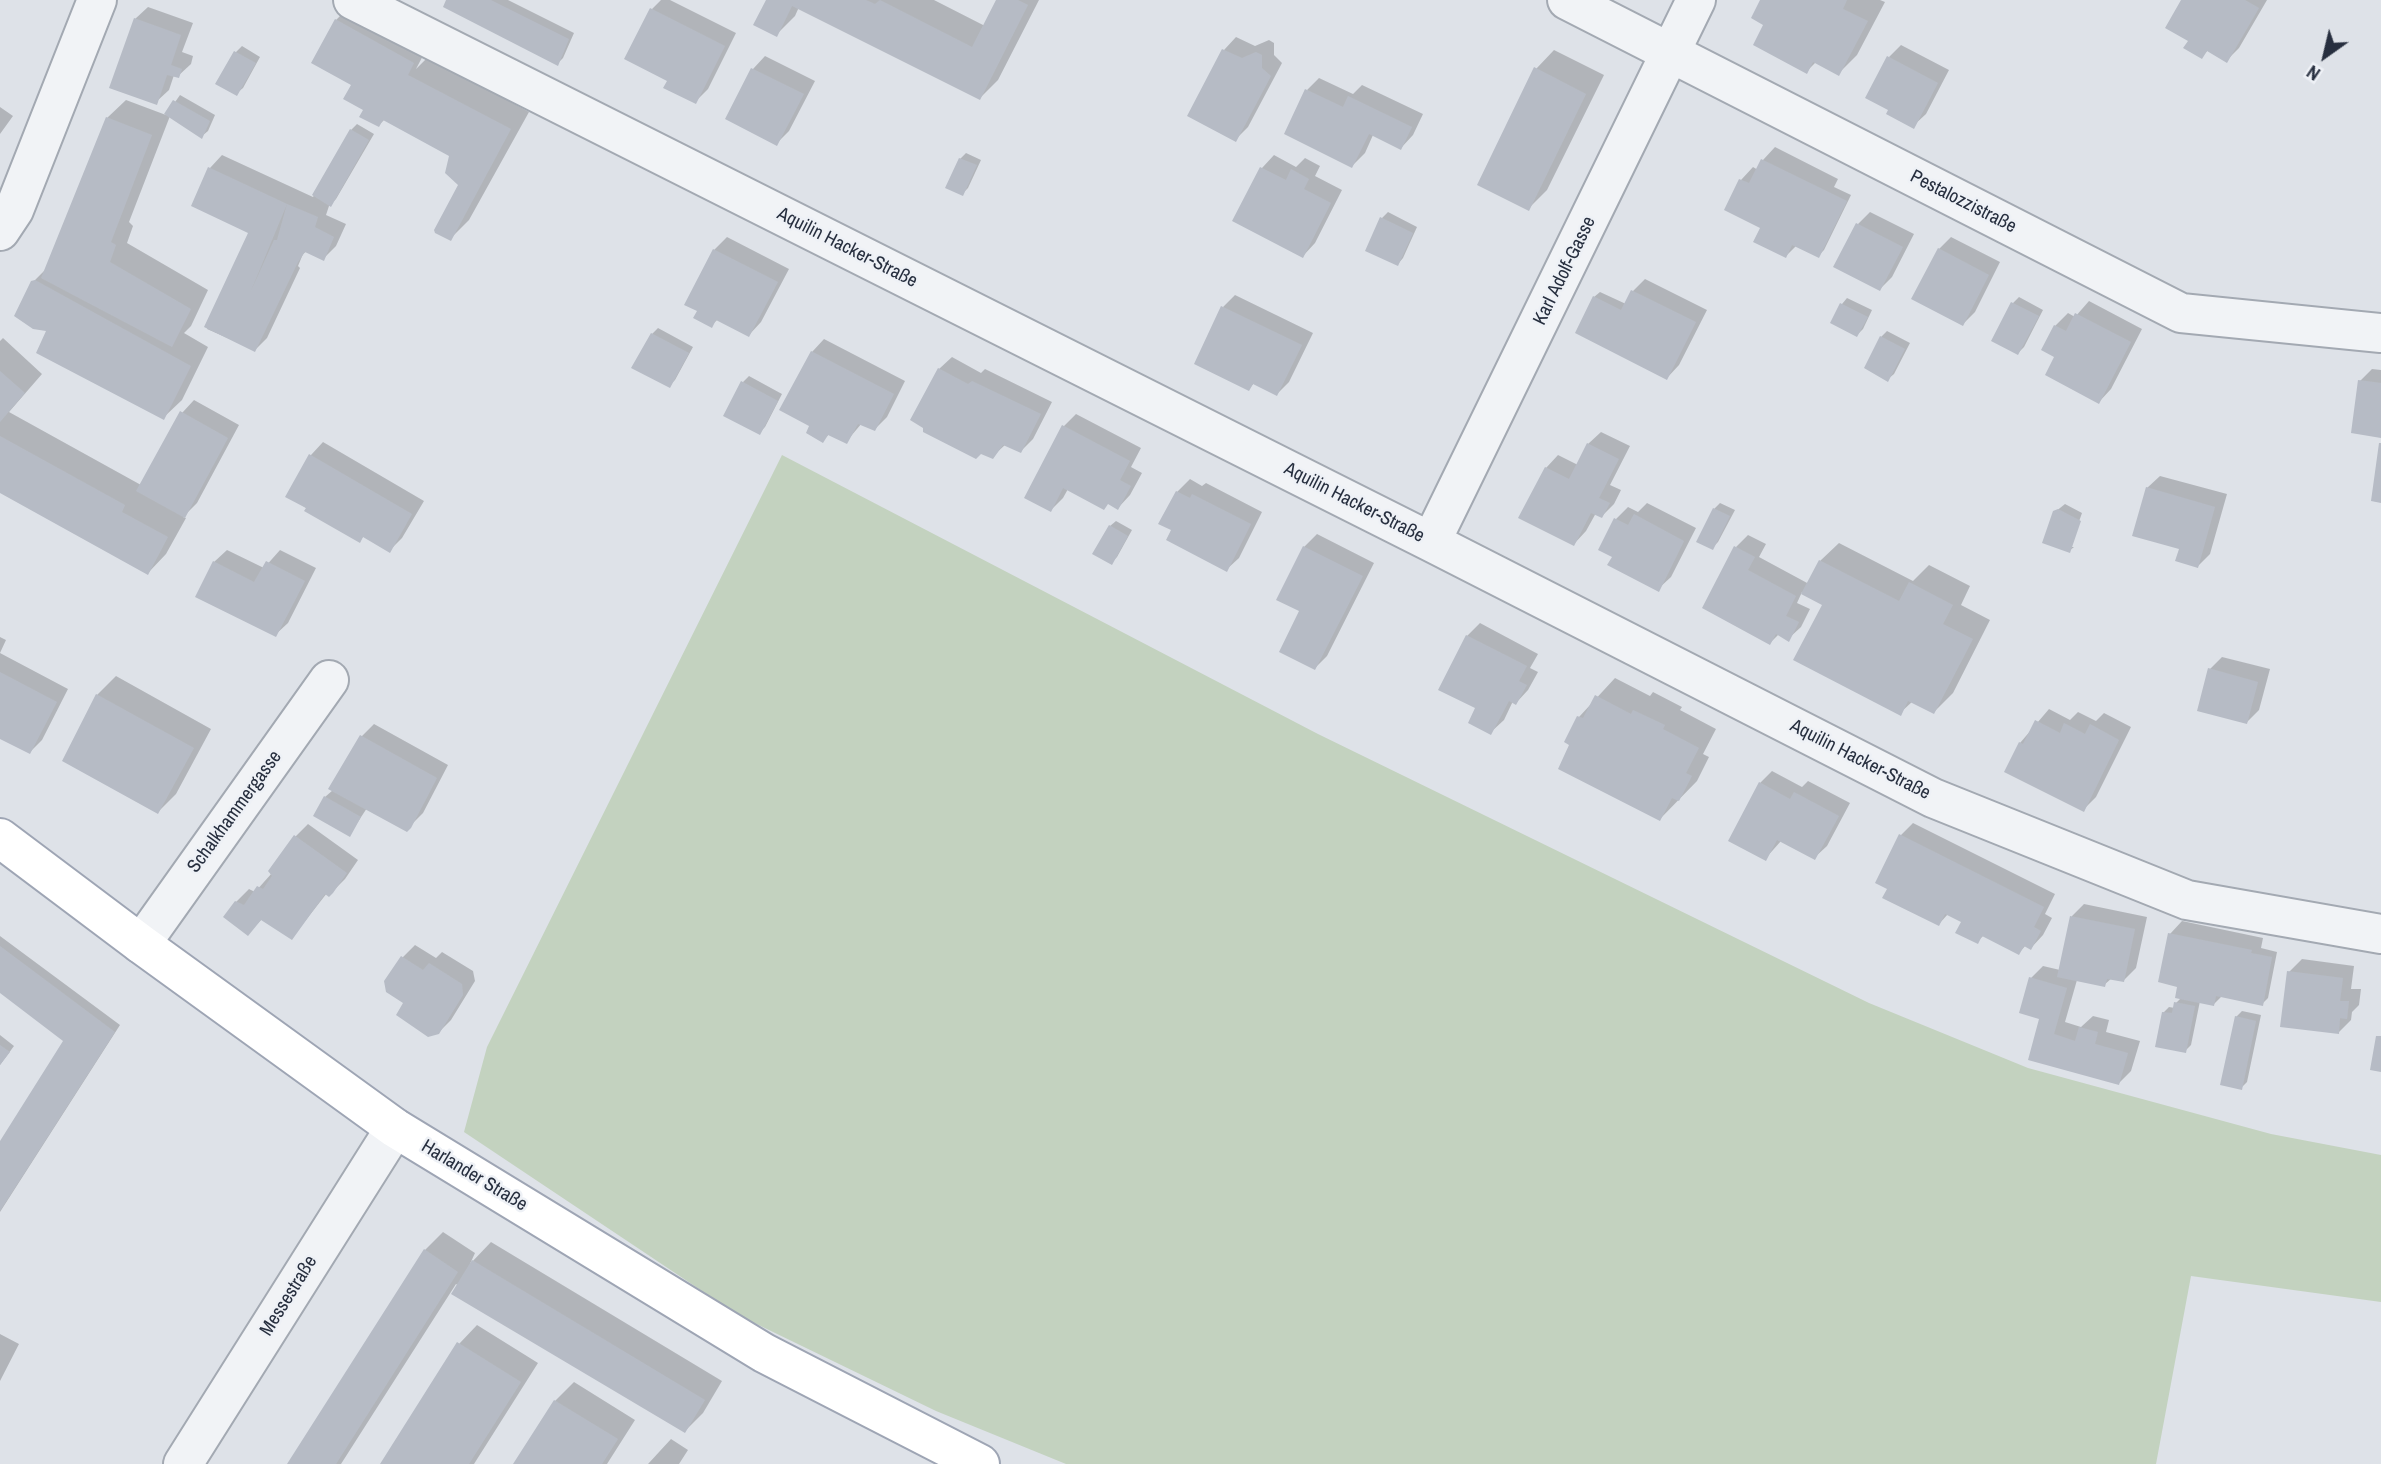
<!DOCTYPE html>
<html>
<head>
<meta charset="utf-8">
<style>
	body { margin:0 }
	#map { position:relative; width:2381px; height:1464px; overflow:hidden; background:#dee2e8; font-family:"Archivo Narrow",sans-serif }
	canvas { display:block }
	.north { position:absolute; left:2290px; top:21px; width:70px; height:70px; -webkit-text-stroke:5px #eef1f6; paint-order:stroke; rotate:214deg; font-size:19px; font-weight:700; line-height:28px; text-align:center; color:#272f3f }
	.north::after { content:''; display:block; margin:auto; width:24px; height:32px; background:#272f3f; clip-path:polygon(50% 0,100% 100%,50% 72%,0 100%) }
</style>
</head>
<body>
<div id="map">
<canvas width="2381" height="1464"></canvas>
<div class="north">N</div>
</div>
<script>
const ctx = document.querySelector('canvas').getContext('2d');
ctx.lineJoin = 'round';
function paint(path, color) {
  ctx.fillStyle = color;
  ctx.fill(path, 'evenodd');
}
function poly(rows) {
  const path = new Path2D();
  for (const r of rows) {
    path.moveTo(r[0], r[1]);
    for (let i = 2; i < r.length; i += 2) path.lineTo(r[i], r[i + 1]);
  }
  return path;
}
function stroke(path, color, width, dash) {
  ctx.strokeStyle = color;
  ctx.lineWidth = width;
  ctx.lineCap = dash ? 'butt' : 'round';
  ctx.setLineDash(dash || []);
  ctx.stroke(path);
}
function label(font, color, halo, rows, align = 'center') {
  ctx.font = font + ' "Archivo Narrow",sans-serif';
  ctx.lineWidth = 5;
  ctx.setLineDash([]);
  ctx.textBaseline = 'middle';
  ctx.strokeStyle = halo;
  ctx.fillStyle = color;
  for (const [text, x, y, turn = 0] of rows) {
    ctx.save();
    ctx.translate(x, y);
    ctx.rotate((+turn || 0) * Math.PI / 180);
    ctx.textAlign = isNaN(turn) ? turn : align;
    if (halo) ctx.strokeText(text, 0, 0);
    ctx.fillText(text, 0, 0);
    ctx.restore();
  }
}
paint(poly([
	[782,455,1318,734,1869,1003,2028,1068,2271,1134,2381,1155,2381,1302,2191,1276,2156,1464,1066,1464,936,1411,738,1315,464,1132,487,1047]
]), '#c3d2bf');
paint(poly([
	[448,0,508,0,574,33,563,58,558,63],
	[661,0,670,0,736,33,708,89,695,102,670,80,652,9],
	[768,0,934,0,985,26,998,0,1039,0,998,80,980,98,799,7,795,16,776,35],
	[1762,0,1880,0,1885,2,1857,55,1839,73,1816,62,1806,72,1766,24],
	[2183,0,2267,0,2239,48,2226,61,2208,50,2202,57,2190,40],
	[148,7,193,23,182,52,193,56,191,64,178,76,174,75,169,90,156,102,135,19],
	[349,7,426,50,416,69,428,57,529,112,469,220,451,238,460,184,451,155,385,119,379,125,366,109,353,85,313,62,336,20],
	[1236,37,1255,46,1269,40,1274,43,1274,55,1282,63,1248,127,1235,140,1189,116,1224,50],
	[1901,45,1949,70,1926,114,1913,126,1889,57],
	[242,46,260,57,243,88,237,93,236,52],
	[1554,50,1604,75,1547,190,1528,209,1536,69],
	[765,56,815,81,789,131,777,143,728,119,753,69],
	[1319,78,1353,94,1362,85,1423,114,1413,135,1401,148,1373,135,1365,153,1352,166,1307,90],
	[180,95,215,115,208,131,202,136,170,116,129,222,133,226,127,243,208,290,191,326,184,333,208,347,182,400,163,418,49,329,33,282,47,268,107,118,126,100,166,115],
	[0,107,13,116,0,134],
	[357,124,374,134,336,199,329,206,326,215,346,224,336,246,324,258,307,251,303,254,298,266,300,268,267,338,255,350,207,329,250,232,193,205,210,168,222,155,313,197,351,130],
	[1775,147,1838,179,1834,187,1851,195,1824,250,1818,256,1797,245,1786,256,1762,227,1726,209,1741,180,1753,167,1758,170,1763,160],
	[966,153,981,160,968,188,962,194,960,159],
	[1274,155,1296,167,1305,158,1320,166,1315,176,1342,190,1315,243,1303,256,1235,221,1262,168],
	[1388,212,1417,227,1403,258,1398,264,1382,218],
	[1870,212,1914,234,1892,277,1880,289,1858,224],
	[727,237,789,269,761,322,749,335,718,319,712,325,699,310,714,250],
	[1951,237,2000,262,1975,312,1963,324,1939,249],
	[1645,279,1707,310,1679,365,1667,378,1594,297,1600,292,1626,304,1633,291],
	[1235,295,1313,333,1289,382,1277,394,1254,383,1249,389,1223,307],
	[2019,297,2043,310,2024,347,2018,353,1994,340,2013,303],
	[1847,298,1872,310,1863,329,1857,335,1832,322,1842,304],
	[2089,301,2142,329,2111,389,2099,402,2057,356,2055,326,2068,313,2075,317],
	[658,328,693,347,675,380,669,386,652,334],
	[1887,331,1910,343,1894,374,1888,379,1881,337],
	[3,338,42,374,9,412,141,485,182,413,194,400,239,425,197,503,183,517,186,518,166,554,148,573,0,490,0,341],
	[824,339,905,381,887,417,875,429,862,423,846,442,829,434,823,441,811,425,812,352],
	[952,357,981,373,985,369,1052,402,1033,439,1021,451,1006,444,992,457,980,452,939,369],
	[2372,369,2381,370,2381,436,2360,381],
	[749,376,782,394,765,427,759,433,743,382],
	[1076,414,1141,448,1131,467,1142,473,1130,495,1118,508,1109,503,1068,489,1063,498,1051,510,1064,426],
	[1601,432,1630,446,1610,485,1621,490,1614,504,1602,516,1596,513,1586,531,1574,544,1546,468,1558,455,1578,465,1588,444],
	[323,442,424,501,402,538,389,551,364,536,359,541,287,496,311,455],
	[2160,476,2227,494,2210,554,2198,566,2181,547,2147,488],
	[1190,479,1202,486,1206,483,1262,512,1239,558,1226,570,1173,529,1161,523,1177,492],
	[1647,503,1696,528,1671,577,1658,589,1614,556,1616,519,1628,507,1638,512],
	[1720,503,1735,510,1718,542,1712,548,1714,509],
	[2065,504,2082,513,2070,547,2074,547,2069,551,2055,512],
	[1116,521,1132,530,1117,557,1111,563,1110,526],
	[1317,534,1374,563,1327,656,1315,668,1302,611,1304,547],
	[1748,535,1766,544,1759,557,1809,584,1820,561,1839,543,1913,581,1929,565,1970,586,1961,605,1990,620,1953,693,1934,712,1913,701,1900,713,1824,604,1802,592,1797,603,1810,609,1801,627,1788,639,1779,634,1770,643,1736,547],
	[227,550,264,568,280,550,316,568,288,623,275,635,214,562],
	[1480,623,1538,654,1530,668,1538,672,1528,690,1516,703,1513,701,1504,720,1491,732,1478,708,1467,636],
	[0,637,6,640,0,653,68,689,42,740,30,752,0,737],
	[2222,657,2270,669,2259,710,2247,722,2210,669],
	[116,676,211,729,176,794,158,812,97,695],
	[1615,678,1650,696,1653,692,1682,707,1680,710,1716,729,1703,754,1709,757,1697,781,1660,819,1566,742,1579,717],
	[2049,709,2070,720,2078,712,2096,721,2104,713,2131,727,2096,797,2083,810,2006,771,2020,743],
	[374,724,448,765,423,813,406,830,367,808,350,834,325,797,333,790,361,737],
	[1772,771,1802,787,1808,781,1850,803,1827,846,1814,858,1781,841,1765,859,1760,783],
	[1913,823,2055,894,2045,914,2052,918,2043,935,2031,948,2026,945,2019,953,1984,935,1977,942,1963,921,1948,914,1939,924,1889,888,1901,835],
	[308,824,358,860,345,879,332,892,327,893,302,925,262,919,248,934,236,902,249,889,255,892,272,873,270,871,296,836],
	[2084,904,2147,917,2136,968,2124,980,2112,978,2104,985,2077,980,2065,1022,2081,1027,2093,1016,2109,1020,2106,1032,2140,1041,2131,1071,2119,1083,2030,1058,2041,1018,2031,978,2043,966,2060,970,2072,916],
	[2182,921,2263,938,2261,948,2277,952,2268,998,2262,1004,2222,996,2214,1004,2200,1001,2191,1045,2185,1051,2163,1013,2169,1007,2175,1008,2176,1003,2181,998,2170,934],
	[0,936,120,1025,0,1212,0,1144,66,1041,0,991],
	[415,945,436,958,442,952,473,971,475,981,451,1020,438,1033,405,1003,386,981,403,957],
	[2302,959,2354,966,2351,989,2361,989,2359,1005,2352,1012,2351,1020,2338,1033,2289,972],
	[2242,1011,2261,1015,2247,1082,2241,1088,2236,1017],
	[0,1035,14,1046,0,1065],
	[443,1232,475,1253,470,1264,491,1242,722,1381,703,1413,685,1431,456,1284,341,1464,289,1464,425,1250],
	[477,1325,538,1363,474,1464,382,1464,459,1344],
	[0,1334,19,1344,0,1381],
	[574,1382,635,1420,607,1464,515,1464,555,1401],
	[671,1439,688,1450,679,1464,648,1464]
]), '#0003');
paint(poly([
	[446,0,491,0,569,39,558,66,443,7],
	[766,0,866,0,875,4,880,0,972,47,996,0,1018,0,1028,5,980,100,792,6,777,37,753,25],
	[1760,0,1847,0,1843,9,1868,21,1839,76,1813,62,1807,74,1753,45,1763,25,1751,18],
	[2181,0,2245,0,2259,8,2227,63,2207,51,2202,59,2183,48,2188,41,2165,28],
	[650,8,725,46,696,104,663,88,667,81,624,59],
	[134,18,181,35,171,65,182,69,179,78,167,75,157,105,109,88],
	[335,19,414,63,408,75,511,129,451,241,435,233,434,230,458,185,445,173,449,156,383,120,379,127,359,117,363,110,343,99,351,85,311,63],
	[1222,49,1242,58,1256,52,1262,55,1262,68,1271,76,1236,142,1187,116],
	[234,51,256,63,237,96,215,84],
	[1887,56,1938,83,1914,129,1886,114,1888,110,1865,98],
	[1534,67,1586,94,1529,211,1477,185],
	[751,68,804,94,777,146,725,119],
	[1305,89,1343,107,1348,96,1412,127,1401,150,1369,134,1352,168,1284,134],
	[173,100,210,121,202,139,164,114],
	[106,117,152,135,111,242,116,245,110,262,191,309,172,347,41,278],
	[350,129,369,140,331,207,312,195],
	[959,158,977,165,963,196,945,188],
	[1761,159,1847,201,1819,258,1792,245,1786,258,1753,242,1760,228,1724,210,1739,179,1749,183],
	[208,167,287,204,250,293,274,240,277,240,287,204,318,217,315,227,334,237,324,261,305,252,298,262,255,352,204,327,248,233,191,206],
	[1260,167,1286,180,1291,169,1309,179,1304,189,1331,203,1303,258,1232,221],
	[1380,217,1413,233,1398,266,1365,251],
	[1856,223,1903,247,1880,291,1833,267],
	[1938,248,1989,275,1963,326,1911,299],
	[713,249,778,282,749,337,716,320,712,328,693,318,697,311,684,305],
	[35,280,191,366,164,420,36,353,46,331,33,329,14,316,31,281],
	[1631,290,1696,322,1667,380,1575,333,1593,296,1621,310],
	[2011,302,2039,316,2018,355,1991,341],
	[1840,303,1868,317,1857,337,1830,323],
	[1221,306,1302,345,1277,396,1253,384,1249,391,1194,364],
	[2075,313,2131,342,2099,404,2045,375,2054,357,2041,350,2054,325,2066,331],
	[651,333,689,353,670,388,631,368],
	[1880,336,1905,349,1888,382,1864,368],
	[811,351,894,394,875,431,858,424,847,444,828,435,823,443,806,433,809,426,779,410],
	[938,368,968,384,972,381,1041,414,1021,453,1003,445,993,459,981,454,976,459,923,432,923,428,910,420],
	[0,371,25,393,0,422],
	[2358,380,2381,383,2381,438,2351,433],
	[741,381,778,401,760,435,723,416],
	[180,411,228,438,185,518,136,491],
	[1062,425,1130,461,1120,480,1131,486,1118,510,1108,504,1104,510,1063,488,1051,512,1024,498],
	[0,436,125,505,122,512,168,537,148,575,0,493],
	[1587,443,1619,459,1599,498,1610,503,1602,518,1591,513,1574,546,1518,518,1545,467,1569,479],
	[2379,443,2381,443,2381,503,2371,501],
	[309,454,412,514,390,553,363,537,360,543,304,511,306,508,285,497],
	[2146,487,2215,507,2198,568,2175,561,2179,549,2132,536],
	[1176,491,1190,498,1192,494,1251,524,1227,572,1166,540,1171,530,1158,524],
	[1713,508,1730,516,1713,550,1696,542],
	[2058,509,2081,521,2070,553,2042,543,2053,511],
	[1634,514,1684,541,1659,592,1607,565,1612,557,1598,550,1614,518,1628,525],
	[1109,525,1128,536,1112,565,1092,554],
	[1303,546,1363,576,1315,670,1279,652,1299,611,1276,600],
	[1734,546,1755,557,1748,570,1796,596,1786,616,1799,622,1789,642,1776,634,1770,645,1702,608],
	[1819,560,1899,601,1909,582,1953,605,1943,624,1973,639,1934,714,1908,701,1901,716,1793,660,1822,605,1801,594],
	[213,561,254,582,266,561,305,581,276,637,195,597],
	[1466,635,1527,666,1519,681,1527,685,1516,705,1509,701,1491,735,1468,723,1475,708,1438,690],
	[2208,668,2258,682,2247,724,2197,711],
	[0,672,57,702,30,754,0,739],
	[96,694,194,748,158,814,62,761],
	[1595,695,1631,714,1633,710,1665,725,1663,729,1699,748,1686,773,1692,776,1679,801,1672,798,1660,821,1558,769,1569,745,1564,742,1577,716,1583,718],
	[2035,720,2060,733,2064,723,2085,734,2090,724,2119,740,2084,812,2004,772,2019,742,2023,744],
	[360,735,437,778,411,828,407,832,328,789],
	[1759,782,1790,799,1794,792,1839,816,1815,860,1777,840,1766,861,1728,841],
	[324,796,361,817,350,837,313,816],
	[1899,834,2044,907,2034,927,2041,931,2031,950,2024,946,2019,955,1982,936,1978,944,1955,933,1961,922,1945,914,1939,926,1882,898,1887,889,1875,883],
	[294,835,347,873,333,893,329,897,325,894,292,940,261,920,248,936,223,917,235,901,244,905,257,886,263,889,272,876,268,871],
	[2070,916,2135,929,2124,982,2107,979,2105,987,2057,977],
	[2168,933,2252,950,2251,953,2272,957,2263,1006,2216,996,2214,1006,2175,998,2177,987,2158,982],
	[0,946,115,1032,0,1211,0,1141,63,1041,0,993],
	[401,956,423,970,429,963,462,984,463,995,439,1034,428,1037,396,1015,403,1003,386,992,384,981],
	[2287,971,2343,978,2340,1001,2349,1001,2347,1019,2340,1018,2339,1034,2280,1027],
	[2029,977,2067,988,2054,1034,2075,1041,2079,1027,2098,1032,2095,1044,2128,1053,2119,1085,2028,1060,2039,1019,2019,1013],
	[2174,1002,2195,1006,2186,1053,2155,1047,2162,1012,2172,1013],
	[2235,1016,2256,1021,2242,1090,2220,1085],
	[2376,1036,2381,1036,2381,1072,2370,1070],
	[0,1045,10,1052,0,1065],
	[424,1249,458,1272,336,1464,287,1464],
	[472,1260,705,1400,685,1433,451,1294],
	[457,1342,521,1382,469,1464,380,1464],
	[554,1400,618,1439,602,1464,513,1464]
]), '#b6bbc5');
const minor = poly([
	[353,0,1431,542,1933,798,2187,900,2381,934],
	[1567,0,2181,313,2381,333],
	[0,231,14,210,97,0],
	[1431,542,1696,0],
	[141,944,329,680],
	[183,1464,395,1128]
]);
const major = poly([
	[0,838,141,944,395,1128,764,1353,980,1464]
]);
stroke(minor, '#a3a9b2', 42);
stroke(major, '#9ea5b4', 42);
stroke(minor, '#f1f3f6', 38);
stroke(major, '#fff', 38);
label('19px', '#272f3f', '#eef1f6', [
	["Pestalozzistraße",1963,202,27],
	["Aquilin Hacker-Straße",847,248,27],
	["Karl Adolf-Gasse",1565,271,-64],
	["Aquilin Hacker-Straße",1354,503,27],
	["Aquilin Hacker-Straße",1860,760,27],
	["Schalkhammergasse",235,812,-54],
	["Harlander Straße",474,1176,31],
	["Messestraße",289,1296,-58]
]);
</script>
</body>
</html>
